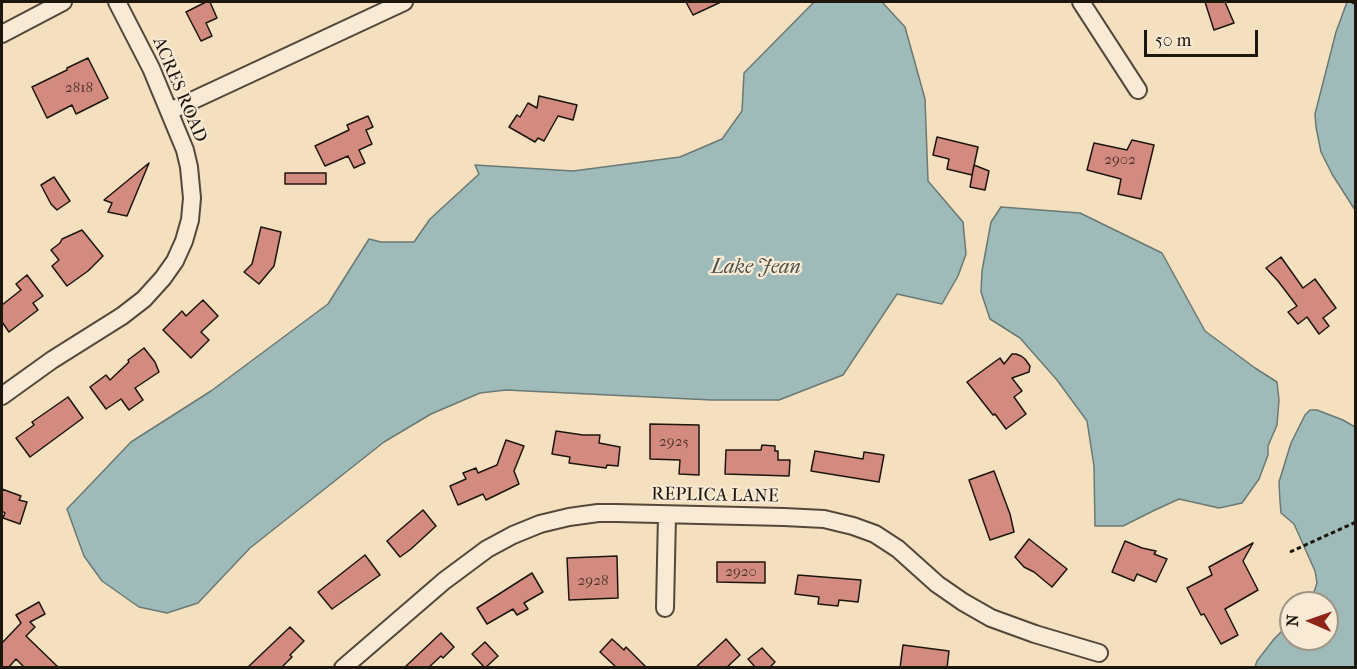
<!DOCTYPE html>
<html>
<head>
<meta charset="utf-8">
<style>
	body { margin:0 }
	#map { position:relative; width:1357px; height:669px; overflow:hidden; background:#f4dfbe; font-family:"IM FELL French Canon",serif }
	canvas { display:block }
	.frame { position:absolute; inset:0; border:3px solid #1d160d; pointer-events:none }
	.north { position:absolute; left:1279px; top:591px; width:60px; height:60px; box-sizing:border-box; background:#f8ead5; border:2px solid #a09585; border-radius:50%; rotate:272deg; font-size:16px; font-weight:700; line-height:24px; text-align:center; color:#1d160d }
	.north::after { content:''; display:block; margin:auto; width:21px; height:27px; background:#8f2418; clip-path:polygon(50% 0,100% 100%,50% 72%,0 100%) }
	.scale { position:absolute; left:1144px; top:30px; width:114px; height:27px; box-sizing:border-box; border:3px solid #1d160d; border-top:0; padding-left:8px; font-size:18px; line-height:21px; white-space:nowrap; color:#1d160d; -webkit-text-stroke:4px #f8ead5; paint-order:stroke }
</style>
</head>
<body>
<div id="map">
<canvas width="1357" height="669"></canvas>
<div class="frame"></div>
<div class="north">N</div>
<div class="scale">50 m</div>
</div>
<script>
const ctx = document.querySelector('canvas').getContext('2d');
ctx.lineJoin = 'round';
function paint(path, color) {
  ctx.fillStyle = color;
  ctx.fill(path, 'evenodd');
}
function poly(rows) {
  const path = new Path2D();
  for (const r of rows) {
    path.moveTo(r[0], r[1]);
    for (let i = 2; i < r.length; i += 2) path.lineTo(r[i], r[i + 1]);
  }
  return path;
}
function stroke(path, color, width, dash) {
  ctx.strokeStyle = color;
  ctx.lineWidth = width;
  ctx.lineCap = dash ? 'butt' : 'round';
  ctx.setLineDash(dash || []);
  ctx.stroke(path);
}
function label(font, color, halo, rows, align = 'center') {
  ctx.font = font + ' "IM FELL French Canon",serif';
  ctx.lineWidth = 4.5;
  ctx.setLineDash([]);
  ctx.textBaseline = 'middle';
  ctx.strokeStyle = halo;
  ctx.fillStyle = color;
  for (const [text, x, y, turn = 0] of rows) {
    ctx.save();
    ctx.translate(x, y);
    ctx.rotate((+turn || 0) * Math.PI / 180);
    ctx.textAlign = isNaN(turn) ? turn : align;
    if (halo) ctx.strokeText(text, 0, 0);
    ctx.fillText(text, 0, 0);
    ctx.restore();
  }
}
const water = poly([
	[814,2,882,2,905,27,925,99,928,181,963,222,966,254,958,276,942,304,897,294,843,375,779,400,712,400,506,390,480,393,431,414,384,442,250,548,198,603,167,613,139,607,102,581,84,556,67,509,131,442,211,391,328,304,369,239,381,242,414,242,430,219,479,174,475,165,573,171,680,157,722,139,742,111,744,73,814,2],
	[1347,2,1356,2,1355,210,1332,174,1321,152,1316,127,1315,114,1336,32,1347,2],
	[1001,207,1080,213,1162,253,1205,331,1255,368,1277,382,1279,400,1277,425,1268,446,1268,455,1259,479,1242,503,1219,508,1179,499,1153,511,1123,526,1095,526,1094,466,1087,421,1057,380,1020,338,990,319,981,292,982,271,991,222,1001,207],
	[1310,410,1317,410,1343,420,1355,427,1355,667,1255,667,1257,661,1274,639,1291,622,1291,639,1327,639,1327,603,1304,603,1314,592,1317,583,1315,571,1294,524,1281,513,1280,501,1279,482,1291,443,1305,415,1310,410]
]);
paint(water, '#9ebbb9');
stroke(water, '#6a7974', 1.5);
const building = poly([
	[206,2,210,2,217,18,206,23,212,36,201,41,186,12,206,2],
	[686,2,721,2,693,15,686,2],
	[1205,2,1225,2,1234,23,1214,30,1205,2],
	[88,58,108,98,76,114,72,105,47,118,32,87,67,70,67,68,88,58],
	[539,96,577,105,573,120,558,116,544,141,538,138,535,142,509,127,517,115,520,117,528,103,537,108,539,96],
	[368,116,373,127,366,130,372,144,359,150,365,163,354,168,348,156,325,166,315,146,349,130,347,125,368,116],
	[937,137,978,147,972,175,947,169,949,159,933,155,937,137],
	[1132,140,1154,145,1141,199,1118,194,1121,179,1087,170,1094,143,1127,150,1132,140],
	[149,163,127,216,108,212,112,203,104,200,149,163],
	[974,165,989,171,985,190,970,187,974,165],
	[285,173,326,173,326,184,285,184,285,173],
	[54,177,70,201,57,210,51,204,41,185,54,177],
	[261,227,281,232,274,266,259,284,244,272,252,264,261,227],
	[82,230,103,256,88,271,67,286,52,266,59,260,51,250,60,243,62,239,82,230],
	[1281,257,1303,288,1315,279,1336,308,1323,318,1329,326,1319,334,1307,317,1298,324,1288,312,1297,306,1278,281,1266,268,1281,257],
	[27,275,43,296,33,303,38,310,9,332,2,322,2,305,21,290,16,284,27,275],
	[203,300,218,316,201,332,209,340,191,358,163,330,182,311,186,316,203,300],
	[144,348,155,362,159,372,135,388,143,400,129,410,121,399,106,409,90,387,106,375,110,380,129,362,128,360,144,348],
	[1012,354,1016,354,1021,356,1025,359,1030,366,1029,372,1012,378,1022,391,1014,397,1026,414,1006,429,995,414,993,415,967,382,1000,358,1004,364,1012,354],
	[68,397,83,418,30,457,16,438,34,425,32,422,68,397],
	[650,424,699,425,699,475,679,474,680,460,650,459,650,424],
	[556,431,583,435,600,435,599,443,620,447,618,466,607,465,606,468,569,463,570,457,552,454,556,431],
	[506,440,524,446,514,471,519,484,486,500,483,494,458,505,450,486,466,479,463,473,476,468,478,473,497,465,506,440],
	[762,445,775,446,775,451,778,451,778,460,790,460,789,476,725,474,726,450,761,450,762,445],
	[815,451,863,459,864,452,884,455,879,482,811,471,815,451],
	[994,471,1010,514,1014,532,990,540,969,480,994,471],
	[2,489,21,496,19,500,27,502,20,524,3,518,5,513,2,511,2,489],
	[423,510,436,526,411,549,400,557,387,541,423,510],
	[1029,539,1067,569,1052,587,1034,572,1024,567,1015,557,1029,539],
	[1125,541,1142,548,1156,551,1154,554,1167,559,1156,582,1137,574,1134,581,1112,572,1125,541],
	[1253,543,1243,561,1258,590,1225,609,1238,635,1221,644,1204,614,1201,615,1187,588,1212,575,1209,567,1253,543],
	[365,555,380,575,332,609,318,592,365,555],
	[617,556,618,598,569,600,567,558,617,556],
	[717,562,765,562,765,583,717,582,717,562],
	[532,573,543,592,524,603,528,609,517,615,513,609,487,624,477,608,532,573],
	[798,575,861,580,858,602,839,600,838,606,818,604,819,597,795,594,798,575],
	[39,602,45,614,30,622,35,627,26,636,59,668,25,668,16,659,8,668,2,668,2,643,21,623,16,615,39,602],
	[290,627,304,641,290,655,292,657,281,668,247,668,290,627],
	[441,633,454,647,443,658,441,656,428,668,404,668,441,633],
	[612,639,624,650,626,647,647,668,617,668,600,652,612,639],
	[726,639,740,655,726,668,695,668,726,639],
	[485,642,498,656,485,668,472,654,485,642],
	[903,645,949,651,947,668,900,668,903,645],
	[762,648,775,662,769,668,756,668,748,659,762,648]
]);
paint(building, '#d38b7f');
stroke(building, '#1d160d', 1.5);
const minor = poly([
	[1081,2,1138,90],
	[2,34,63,2],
	[170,111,404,2],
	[2,396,52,360,122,316,144,299,163,278,175,261,184,241,190,220,192,198,189,167,185,150,151,68,117,2],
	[665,608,667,515],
	[343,668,444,581,487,549,513,535,540,524,569,517,598,513,616,513,784,517,824,519,853,526,875,534,898,549,937,584,963,602,991,618,1035,634,1099,653]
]);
stroke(minor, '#534839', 20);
stroke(poly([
	[1352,2,1356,4],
	[1290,552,1356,522]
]), '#1d160d', 3, [4.5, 3]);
stroke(minor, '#f8ead5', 16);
label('15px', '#4a332a', null, [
	["2818",79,88],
	["2902",1120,160],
	["2925",674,442],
	["2920",741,572],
	["2928",593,581]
]);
label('18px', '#1d160d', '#f8ead5', [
	["ACRES ROAD",179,90,67],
	["REPLICA LANE",715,496,1]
]);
label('italic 20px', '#4a5049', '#f8ead5', [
	["Lake Jean",756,268]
]);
</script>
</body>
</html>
